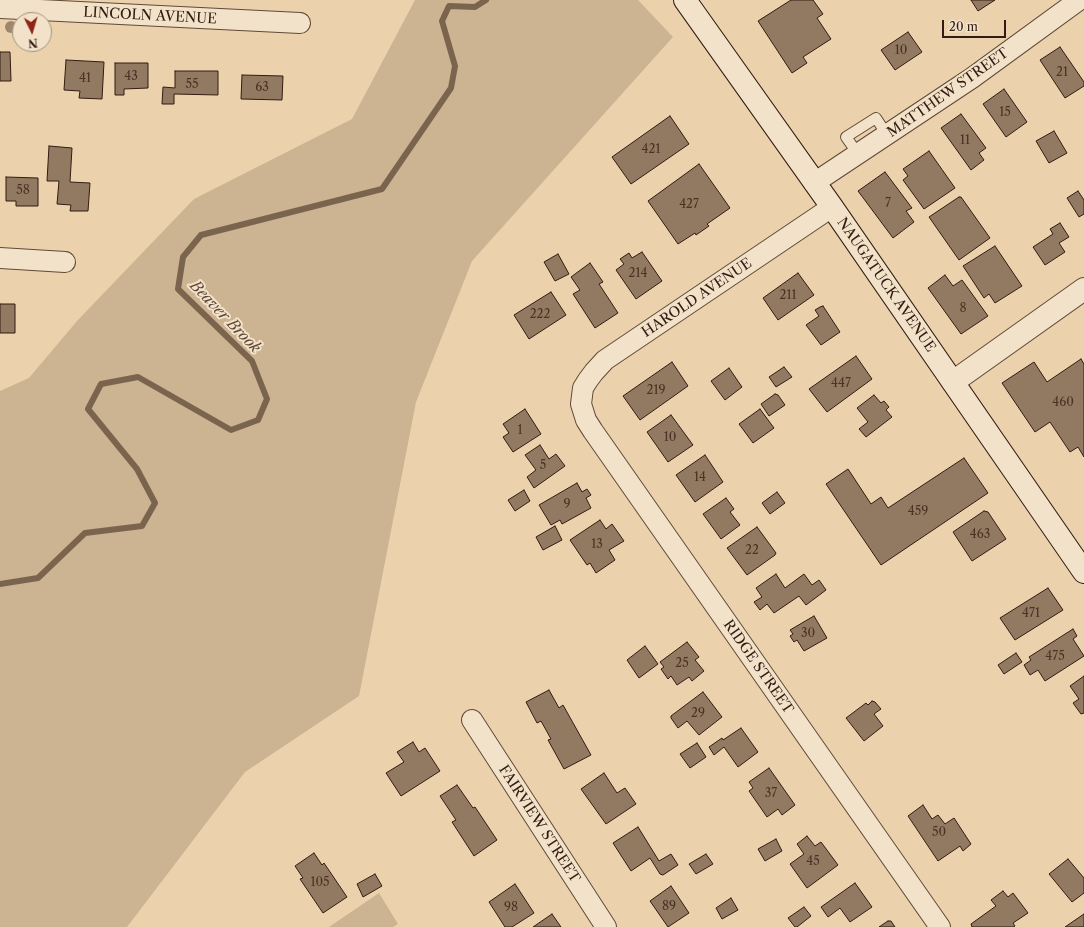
<!DOCTYPE html>
<html>
<head>
<meta charset="utf-8">
<style>
	body { margin:0 }
	#map { position:relative; width:1084px; height:927px; overflow:hidden; background:#ebd2ac; font-family:"Libre Caslon Text",serif }
	canvas { display:block }
	.north { position:absolute; left:12px; top:12px; width:40px; height:40px; box-sizing:border-box; background:#f2e2c9; border:1px solid #a5927f; border-radius:50%; rotate:175deg; font-size:11px; font-weight:700; line-height:16px; text-align:center; color:#321b11 }
	.north::after { content:''; display:block; margin:auto; width:14px; height:18px; background:#8f2418; clip-path:polygon(50% 0,100% 100%,50% 72%,0 100%) }
	.scale { position:absolute; left:942px; top:20px; width:64px; height:18px; box-sizing:border-box; border:2px solid #321b11; border-top:0; padding-left:5px; font-size:12px; line-height:14px; white-space:nowrap; color:#321b11; -webkit-text-stroke:3px #f2e2c9; paint-order:stroke }
</style>
</head>
<body>
<div id="map">
<canvas width="1084" height="927"></canvas>
<div class="north">N</div>
<div class="scale">20 m</div>
</div>
<script>
const ctx = document.querySelector('canvas').getContext('2d');
ctx.lineJoin = 'round';
function paint(path, color) {
  ctx.fillStyle = color;
  ctx.fill(path, 'evenodd');
}
function poly(rows) {
  const path = new Path2D();
  for (const r of rows) {
    path.moveTo(r[0], r[1]);
    for (let i = 2; i < r.length; i += 2) path.lineTo(r[i], r[i + 1]);
  }
  return path;
}
function stroke(path, color, width, dash) {
  ctx.strokeStyle = color;
  ctx.lineWidth = width;
  ctx.lineCap = dash ? 'butt' : 'round';
  ctx.setLineDash(dash || []);
  ctx.stroke(path);
}
function label(font, color, halo, rows, align = 'center') {
  ctx.font = font + ' "Libre Caslon Text",serif';
  ctx.lineWidth = 4;
  ctx.setLineDash([]);
  ctx.textBaseline = 'middle';
  ctx.strokeStyle = halo;
  ctx.fillStyle = color;
  for (const [text, x, y, turn = 0] of rows) {
    ctx.save();
    ctx.translate(x, y);
    ctx.rotate((+turn || 0) * Math.PI / 180);
    ctx.textAlign = isNaN(turn) ? turn : align;
    if (halo) ctx.strokeText(text, 0, 0);
    ctx.fillText(text, 0, 0);
    ctx.restore();
  }
}
paint(poly([
	[415,0,638,0,673,37,472,261,416,402,359,696,245,772,127,927,0,927,0,391,29,378,77,321,194,199,352,119],
	[379,893,398,924,393,927,329,927]
]), '#ccb392');
stroke(poly([
	[0,584,38,578,85,533,142,526,155,503,137,469,88,409,101,384,138,377,231,430,258,420,267,399,252,361,178,289,183,257,201,235,382,189,451,88,455,66,442,21,449,6,475,7,486,0]
]), '#7b644e', 6);
const building = poly([
	[791,0,813,0,823,14,817,18,831,39,803,57,807,63,792,73,758,21,791,0],
	[971,0,995,0,978,11,971,0],
	[908,32,922,52,895,70,881,50,908,32],
	[1060,47,1084,82,1084,86,1065,98,1040,60,1060,47],
	[0,52,10,52,11,81,0,81,0,52],
	[66,60,104,62,102,99,79,98,80,91,64,90,66,60],
	[115,63,148,63,148,88,124,89,124,95,115,95,115,63],
	[175,71,218,71,218,95,174,94,174,104,162,104,163,87,175,88,175,71],
	[242,75,283,76,282,100,241,99,242,75],
	[1004,89,1027,122,1006,137,983,104,1004,89],
	[961,114,986,148,979,153,984,160,971,170,941,128,961,114],
	[670,116,689,144,631,184,612,157,670,116],
	[1054,131,1067,153,1049,163,1036,141,1054,131],
	[49,146,72,148,70,182,90,183,88,211,70,211,71,205,57,204,59,181,47,181,49,146],
	[929,151,955,188,924,209,903,180,908,176,903,169,929,151],
	[699,164,730,208,707,224,709,226,696,235,695,233,678,244,648,201,699,164],
	[885,172,912,208,906,211,914,222,893,238,858,191,885,172],
	[6,177,38,178,38,206,16,206,16,201,6,201,6,177],
	[1078,191,1084,200,1084,214,1079,217,1067,198,1078,191],
	[959,197,961,197,990,238,959,260,929,217,959,197],
	[1060,223,1069,237,1059,243,1065,252,1045,265,1033,247,1053,234,1050,229,1060,223],
	[995,246,1022,286,995,303,989,294,984,298,963,266,995,246],
	[642,252,662,281,636,299,616,270,624,264,620,259,629,253,632,258,642,252],
	[558,254,569,274,555,281,544,262,558,254],
	[590,263,603,282,599,284,618,313,595,328,573,294,580,290,571,277,590,263],
	[798,273,814,295,778,320,763,298,798,273],
	[945,275,953,286,962,280,988,316,961,334,928,288,945,275],
	[551,292,566,315,529,339,514,315,551,292],
	[0,304,15,304,15,333,0,333,0,304],
	[823,306,840,332,821,345,806,325,819,316,815,310,820,307,823,306],
	[856,356,872,379,827,412,809,389,856,356],
	[1081,359,1084,364,1084,457,1078,447,1070,452,1050,422,1035,432,1002,383,1034,362,1047,382,1081,359],
	[672,362,688,386,640,420,623,396,672,362],
	[784,367,792,377,776,387,769,377,784,367],
	[729,368,742,387,725,400,711,381,729,368],
	[775,394,778,395,785,405,769,416,761,404,775,394],
	[874,395,881,403,884,401,889,407,886,410,892,417,866,437,859,429,868,422,857,408,874,395],
	[525,409,541,434,513,452,503,437,509,433,503,424,525,409],
	[760,409,774,428,753,443,739,424,760,409],
	[671,415,693,445,668,462,647,432,671,415],
	[540,445,549,459,556,454,565,466,534,488,527,477,536,470,525,455,540,445],
	[705,455,723,482,695,502,676,475,705,455],
	[964,458,988,493,881,565,826,484,848,469,871,504,881,497,888,508,964,458],
	[577,483,582,492,587,489,591,495,586,498,591,508,562,524,560,520,551,525,539,505,577,483],
	[524,490,530,501,515,511,508,500,524,490],
	[777,492,785,503,770,514,762,503,777,492],
	[726,498,734,509,730,512,740,525,721,539,703,514,726,498],
	[984,511,988,512,1006,539,972,561,953,532,984,511],
	[600,520,606,529,612,524,624,541,609,550,615,560,596,573,590,563,587,565,570,540,600,520],
	[555,526,562,540,543,550,536,537,555,526],
	[757,527,776,553,775,555,747,575,727,548,757,527],
	[776,574,785,588,804,574,812,585,819,580,826,590,806,605,799,596,774,613,767,604,760,610,754,602,762,597,756,588,776,574],
	[1048,588,1063,610,1015,640,1000,618,1048,588],
	[814,616,827,638,804,651,797,640,794,642,790,636,793,634,790,630,814,616],
	[1073,629,1077,636,1073,639,1084,656,1045,681,1038,670,1030,675,1024,665,1031,660,1029,657,1073,629],
	[687,642,699,657,695,660,704,671,692,681,689,677,677,685,671,676,668,679,661,669,664,667,660,662,687,642],
	[645,646,658,664,639,678,627,660,645,646],
	[1016,653,1022,662,1004,674,998,665,1016,653],
	[1084,676,1084,713,1081,714,1073,703,1079,699,1070,686,1084,676],
	[549,690,559,708,563,705,591,755,564,769,548,740,551,739,541,721,537,723,526,702,549,690],
	[703,692,722,717,699,735,687,721,678,728,671,718,671,716,703,692],
	[872,701,875,702,881,709,874,714,883,726,864,741,846,718,866,703,868,705,872,701],
	[741,728,758,752,738,767,724,747,714,755,709,747,722,738,723,740,741,728],
	[413,742,419,752,425,748,440,771,401,796,386,773,404,762,397,752,413,742],
	[697,743,706,757,690,768,680,754,697,743],
	[769,768,795,805,782,815,778,809,767,817,749,791,753,788,749,782,769,768],
	[604,773,617,793,625,788,636,804,606,824,581,789,604,773],
	[457,785,473,808,475,807,497,840,474,856,452,822,456,820,440,796,457,785],
	[923,805,932,819,938,815,945,824,954,818,971,844,963,851,960,846,938,861,908,816,923,805],
	[638,827,659,861,671,854,678,865,663,875,660,874,650,858,631,871,613,843,638,827],
	[807,836,815,846,821,842,838,865,807,888,790,864,804,854,797,844,807,836],
	[776,839,782,851,765,861,758,849,776,839],
	[314,853,322,865,324,863,347,897,323,913,300,879,303,878,295,866,314,853],
	[706,854,713,864,696,874,689,864,706,854],
	[1068,859,1084,878,1084,893,1072,902,1049,874,1068,859],
	[375,874,382,886,363,897,357,884,375,874],
	[855,883,872,907,850,922,840,908,828,917,821,907,855,883],
	[515,884,534,913,512,927,505,927,489,902,515,884],
	[671,886,689,913,668,927,650,901,671,886],
	[1003,891,1008,897,1013,893,1028,913,1013,923,1015,926,1013,927,972,927,971,924,996,906,991,900,1003,891],
	[731,898,738,910,722,919,716,908,731,898],
	[804,907,811,916,797,927,795,927,788,918,804,907],
	[552,914,561,927,533,927,552,914],
	[1084,914,1084,927,1065,927,1084,914],
	[888,921,891,921,895,927,879,927,888,921]
]);
paint(building, '#927a62');
stroke(building, '#321b11', 1);
const service = poly([
	[858,154,846,137,876,118,887,135]
]);
const minor = poly([
	[0,8,300,23],
	[814,183,972,78,1079,0],
	[832,207,605,360,594,372,588,380,583,388,581,404,586,420,593,431,940,927],
	[0,258,65,262],
	[472,720,606,927]
]);
const tertiary = poly([
	[953,382,1084,289]
]);
const secondary = poly([
	[685,0,832,207,1084,572]
]);
stroke(service, '#604938', 12);
stroke(minor, '#604938', 22);
stroke(tertiary, '#604938', 24);
stroke(secondary, '#321b11', 24);
stroke(service, '#f2e2c9', 10);
stroke(minor, '#f2e2c9', 20);
stroke(tertiary, '#f2e2c9', 22);
stroke(secondary, '#f2e2c9', 22);
ctx.fillStyle = '#9f876c';
for (const [x, y] of [
	[11,27]
]) {
  ctx.beginPath();
  ctx.arc(x, y, 6, 0, 2 * Math.PI);
  ctx.fill();
}
label('12px', '#4a3325', null, [
	["10",901,51],
	["21",1062,73],
	["43",131,77],
	["41",85,79],
	["55",192,85],
	["63",262,88],
	["15",1005,113],
	["11",965,141],
	["421",651,150],
	["58",23,191],
	["7",888,204],
	["427",689,205],
	["214",638,274],
	["211",788,296],
	["8",963,309],
	["222",540,315],
	["447",841,384],
	["219",656,391],
	["460",1063,403],
	["1",520,431],
	["10",670,438],
	["5",543,466],
	["14",700,478],
	["9",567,505],
	["459",918,512],
	["463",980,535],
	["13",597,545],
	["22",752,551],
	["471",1031,614],
	["30",808,634],
	["475",1055,657],
	["25",682,664],
	["29",698,714],
	["37",771,794],
	["50",939,833],
	["45",813,862],
	["105",320,883],
	["89",669,907],
	["98",511,908]
]);
label('14px', '#321b11', '#f2e2c9', [
	["LINCOLN AVENUE",150,16,3],
	["MATTHEW STREET",948,93,-35],
	["NAUGATUCK AVENUE",886,285,55],
	["HAROLD AVENUE",697,298,-34],
	["RIDGE STREET",758,667,55],
	["FAIRVIEW STREET",539,824,57]
]);
label('italic 15px', '#5d4535', '#f2e2c9', [
	["Beaver Brook",225,317,46]
]);
</script>
</body>
</html>
